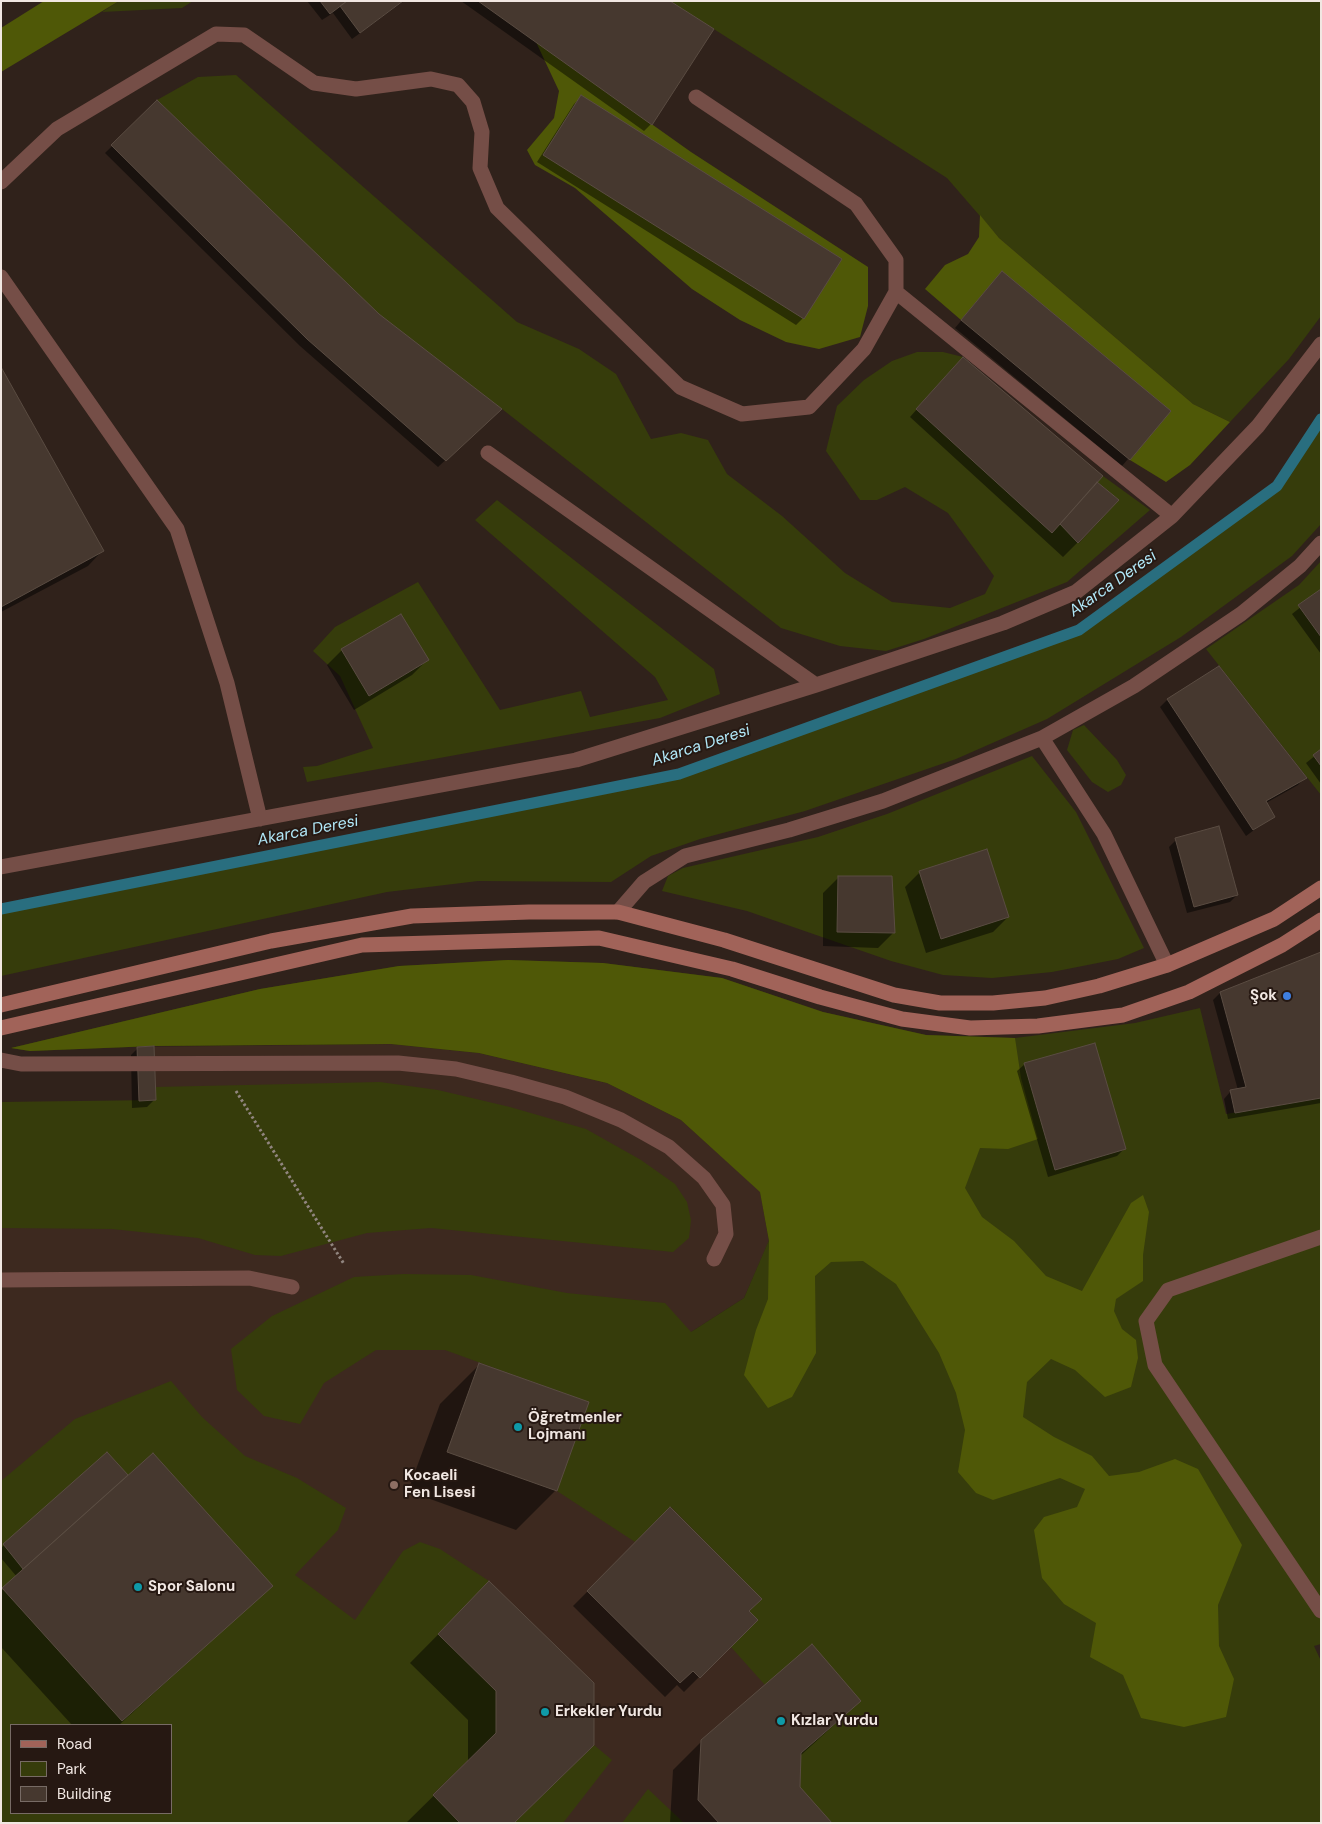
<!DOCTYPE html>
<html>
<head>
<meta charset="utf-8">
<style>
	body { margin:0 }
	#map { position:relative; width:1322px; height:1824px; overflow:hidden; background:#30221b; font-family:"DM Sans",sans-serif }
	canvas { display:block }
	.frame { position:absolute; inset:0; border:2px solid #f1e7e2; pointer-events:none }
	.legend { position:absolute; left:10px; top:1724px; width:162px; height:90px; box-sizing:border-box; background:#261812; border:1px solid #776b65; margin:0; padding:6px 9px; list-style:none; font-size:15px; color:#f1e7e2 }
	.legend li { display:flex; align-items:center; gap:10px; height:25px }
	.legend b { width:25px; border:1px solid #776b65 }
</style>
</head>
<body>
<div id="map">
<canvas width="1322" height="1824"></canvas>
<div class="frame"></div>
<ul class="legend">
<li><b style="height:6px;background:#a16359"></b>Road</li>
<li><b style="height:14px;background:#363c0b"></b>Park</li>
<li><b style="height:14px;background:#46382f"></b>Building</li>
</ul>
</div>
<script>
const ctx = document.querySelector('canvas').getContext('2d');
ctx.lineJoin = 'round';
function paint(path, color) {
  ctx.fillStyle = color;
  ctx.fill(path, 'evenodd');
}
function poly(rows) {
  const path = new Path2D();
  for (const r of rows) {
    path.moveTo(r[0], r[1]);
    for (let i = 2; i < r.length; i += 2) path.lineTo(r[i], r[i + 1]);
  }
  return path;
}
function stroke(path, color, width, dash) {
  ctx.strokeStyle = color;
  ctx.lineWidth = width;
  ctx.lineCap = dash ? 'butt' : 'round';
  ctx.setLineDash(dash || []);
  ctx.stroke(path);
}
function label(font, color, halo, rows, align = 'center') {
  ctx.font = font + ' "DM Sans",sans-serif';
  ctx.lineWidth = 4;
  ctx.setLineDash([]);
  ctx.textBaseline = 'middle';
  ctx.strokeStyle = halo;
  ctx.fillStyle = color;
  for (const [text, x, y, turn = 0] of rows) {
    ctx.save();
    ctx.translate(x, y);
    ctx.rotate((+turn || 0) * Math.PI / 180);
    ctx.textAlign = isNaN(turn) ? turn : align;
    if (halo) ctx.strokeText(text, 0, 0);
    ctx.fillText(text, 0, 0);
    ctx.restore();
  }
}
paint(poly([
	[391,1044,479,1053,607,1083,681,1120,760,1191,769,1241,744,1298,691,1332,966,1769,908,1823,374,1823,171,1725,1,1638,1,1102,139,1101,137,1047]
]), '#3d291f');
paint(poly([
	[119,1,193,1,182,8,102,12],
	[670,1,1321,1,1321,316,1289,359,1230,422,1193,404,999,238,947,178],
	[236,75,517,322,579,349,616,374,651,439,681,433,708,440,727,474,782,516,845,573,892,602,950,608,985,594,994,576,948,513,905,487,877,500,860,500,826,451,837,406,864,380,892,361,917,352,943,352,963,357,916,409,1052,532,1060,524,1079,543,1119,500,1097,482,1103,476,1150,510,1067,582,924,639,886,651,840,646,781,628,502,409,379,315,157,100,198,77],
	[1321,419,1321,524,1292,556,1181,637,1047,719,956,759,805,811,700,839,651,856,611,882,478,881,387,892,1,976,1,909,679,774,1079,630,1277,486],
	[497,500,714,669,720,694,660,718,307,782,303,767,317,766,373,748,340,676,313,651,335,627,418,582,500,710,581,691,590,717,668,700,655,677,475,520],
	[1321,561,1321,795,1206,649,1299,585],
	[1084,725,1117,760,1126,775,1121,785,1108,792,1092,782,1067,750,1073,730],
	[1032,756,1076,812,1144,948,1118,959,1052,972,992,978,943,975,891,961,747,911,662,891,668,876,683,868,818,837,887,814],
	[508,960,603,963,722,978,823,1012,926,1035,1015,1038,1135,1023,1200,1008,1226,1114,1321,1098,1321,1644,1314,1646,1321,1661,1321,1823,832,1823,800,1787,801,1753,861,1701,812,1645,765,1685,731,1647,758,1620,749,1611,762,1599,671,1507,635,1542,557,1491,588,1402,445,1350,376,1350,324,1383,300,1424,264,1416,237,1390,231,1349,272,1316,354,1277,404,1274,471,1275,567,1293,665,1303,691,1332,744,1298,769,1240,760,1191,681,1120,607,1083,479,1053,391,1044,154,1046,30,1051,11,1048,260,989,399,966],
	[380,1082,438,1090,510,1107,586,1129,641,1160,675,1184,687,1202,691,1220,689,1238,673,1252,431,1228,367,1233,281,1256,255,1255,198,1238,112,1229,1,1228,1,1102,155,1100,155,1087],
	[171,1381,202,1417,245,1456,297,1478,346,1508,338,1530,295,1575,355,1620,403,1551,420,1542,440,1549,489,1581,438,1634,496,1691,496,1733,433,1794,460,1823,1,1823,1,1481,75,1419],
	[11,1725,171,1725,171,1813,11,1813],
	[594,1745,612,1760,563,1823,514,1823],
	[648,1789,684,1823,622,1823]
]), '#363c0b');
paint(poly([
	[44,1,119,1,1,72,1,28],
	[536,42,691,152,868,267,868,306,860,337,819,349,786,342,740,320,692,289,575,188,535,165,527,150,554,118,559,91],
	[980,215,999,238,1193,404,1230,422,1190,465,1166,482,1130,460,1170,411,1002,272,961,320,925,289,945,265,968,254,979,237],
	[508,960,603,963,722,978,823,1012,926,1035,1015,1038,1021,1078,1038,1139,1008,1149,980,1148,965,1188,982,1217,1014,1241,1046,1276,1082,1291,1131,1203,1143,1195,1149,1212,1143,1255,1143,1281,1116,1299,1114,1311,1122,1329,1136,1340,1138,1358,1131,1387,1105,1397,1075,1370,1051,1359,1027,1382,1023,1417,1054,1437,1092,1456,1109,1476,1139,1472,1175,1459,1198,1469,1242,1545,1218,1605,1219,1646,1234,1679,1226,1717,1184,1727,1141,1718,1123,1675,1090,1657,1096,1623,1064,1604,1042,1578,1034,1530,1044,1517,1077,1507,1085,1489,1060,1478,993,1500,976,1493,958,1472,965,1430,956,1393,939,1353,896,1284,863,1261,831,1262,815,1276,816,1353,792,1397,768,1408,744,1375,756,1330,768,1299,769,1241,760,1192,681,1120,607,1083,479,1053,391,1044,154,1046,30,1051,11,1048,260,989,399,966]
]), '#4f5807');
paint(poly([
	[307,1,404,1,352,39,333,13,322,20],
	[461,1,667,1,651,124,644,131],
	[581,97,803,318,796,325,537,162,574,104],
	[157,102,378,315,493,416,438,467,300,346,105,153],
	[995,280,1169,411,1122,466,955,328],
	[955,366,1095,483,1078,542,1063,557,910,417],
	[1,370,102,551,88,566,1,612],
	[1321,591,1321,654,1292,614],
	[400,615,427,660,412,675,354,710,327,665,342,650],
	[1219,667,1305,777,1298,785,1266,803,1273,816,1246,836,1160,707,1167,700],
	[1321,751,1321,784,1306,763],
	[1176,840,1237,895,1230,902,1187,913,1169,847],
	[920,872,1008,917,993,932,926,953,905,887],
	[838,878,893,933,878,948,823,946,823,893],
	[1321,953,1321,1103,1228,1119,1224,1099,1231,1091,1238,1090,1213,1000,1220,993],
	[138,1048,154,1100,147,1107,132,1108,131,1055],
	[1025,1064,1124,1149,1117,1156,1048,1177,1017,1071],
	[480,1364,556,1490,516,1530,408,1491,440,1404],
	[107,1453,121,1483,271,1586,119,1725,72,1725,1,1647,1,1591,17,1577,1,1558,1,1548],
	[670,1509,756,1620,684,1692,677,1685,665,1697,573,1606],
	[489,1583,513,1823,406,1823,468,1762,468,1720,410,1663],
	[860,1701,799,1757,799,1788,831,1823,670,1823,673,1770,702,1741]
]), '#0007');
stroke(poly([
	[1,909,679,774,1079,630,1277,486,1321,419]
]), '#296e7f', 11);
const building = poly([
	[320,1,347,1,330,14,320,1],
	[347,1,403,1,360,33,340,6,347,1],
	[478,1,670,1,714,29,652,125,478,1],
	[581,95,842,259,804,319,543,155,581,95],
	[157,100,379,314,502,409,446,461,307,339,111,145,157,100],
	[1002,271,1171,411,1130,460,961,320,1002,271],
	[963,357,1103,476,1052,533,916,409,963,357],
	[1,367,104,551,1,607,1,367],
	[1097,482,1119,500,1078,543,1060,524,1097,482],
	[1321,589,1321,637,1298,605,1321,589],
	[401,614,429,660,369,696,341,649,401,614],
	[1219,666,1307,778,1266,801,1275,817,1253,830,1167,699,1219,666],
	[1321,749,1321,766,1313,755,1321,749],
	[1219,826,1238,895,1194,907,1175,838,1219,826],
	[987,849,1009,917,941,939,919,871,987,849],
	[838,876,892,876,895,933,837,932,838,876],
	[1321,952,1321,1098,1235,1113,1230,1090,1246,1087,1220,992,1321,952],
	[1095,1043,1126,1149,1055,1170,1024,1063,1095,1043],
	[154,1046,156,1100,139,1101,137,1047,154,1046],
	[479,1363,589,1402,557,1491,447,1452,479,1363],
	[107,1452,128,1475,23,1569,3,1544,107,1452],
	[153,1453,273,1586,122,1721,2,1588,153,1453],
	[670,1507,762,1599,749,1611,758,1620,700,1678,693,1671,680,1683,587,1591,670,1507],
	[489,1581,594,1683,594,1745,514,1823,460,1823,433,1795,496,1733,496,1691,438,1634,489,1581],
	[812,1644,861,1701,801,1753,800,1787,832,1823,719,1823,698,1800,701,1740,812,1644]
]);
paint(building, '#46382f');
stroke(building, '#5a4c42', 1);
stroke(poly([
	[236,1091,344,1264]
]), '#91857f', 3, [2.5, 2.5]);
stroke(poly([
	[1,182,57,129,216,34,244,35,314,83,356,89,431,79,458,85,473,102,482,132,480,168,497,208,680,387,742,414,809,407,864,349,896,292,896,260,856,204,696,97],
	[1,277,177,529,227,683,260,819],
	[896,292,1172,516],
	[488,453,816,685],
	[1042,738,1104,834,1167,965],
	[1,867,576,760,816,685,1003,623,1076,592,1172,516,1258,426,1321,344],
	[618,912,644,882,685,856,789,830,883,801,1042,738,1134,686,1241,614,1300,566,1321,543],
	[1,1060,21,1064,398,1063,456,1069,511,1082,565,1097,621,1120,669,1147,704,1178,723,1205,726,1234,714,1259],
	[1321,1237,1168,1290,1146,1321,1155,1365,1321,1611],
	[2,1280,249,1278,292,1287]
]), '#754e47', 15);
stroke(poly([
	[1,1005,271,941,412,916,529,912,618,912,724,940,894,995,940,1003,993,1003,1045,998,1099,986,1167,965,1274,919,1321,888],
	[1,1028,362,945,599,938,732,969,820,997,902,1019,970,1028,1038,1026,1123,1015,1189,992,1282,945,1321,920]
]), '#a16359', 15);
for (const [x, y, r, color] of [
	[1287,996,5,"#3f7fe0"],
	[518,1427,5,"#0f9aa8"],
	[394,1485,5,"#8d6e63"],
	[138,1587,5,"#0f9aa8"],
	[545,1712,5,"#0f9aa8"],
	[781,1721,5,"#0f9aa8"]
]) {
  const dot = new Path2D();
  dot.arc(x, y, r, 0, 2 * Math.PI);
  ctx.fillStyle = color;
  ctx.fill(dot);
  stroke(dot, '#261812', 2);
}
label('bold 15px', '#f1e7e2', '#261812', [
	["Şok",1277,996,"right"],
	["Öğretmenler",528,1418],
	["Lojmanı",528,1435],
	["Kocaeli",404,1476],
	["Fen Lisesi",404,1493],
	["Spor Salonu",148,1587],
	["Erkekler Yurdu",555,1712],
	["Kızlar Yurdu",791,1721]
], 'left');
label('italic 16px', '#b1e8f8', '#261812', [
	["Akarca Deresi",1113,584,-35],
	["Akarca Deresi",701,746,-18],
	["Akarca Deresi",308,831,-11]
]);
</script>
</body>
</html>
